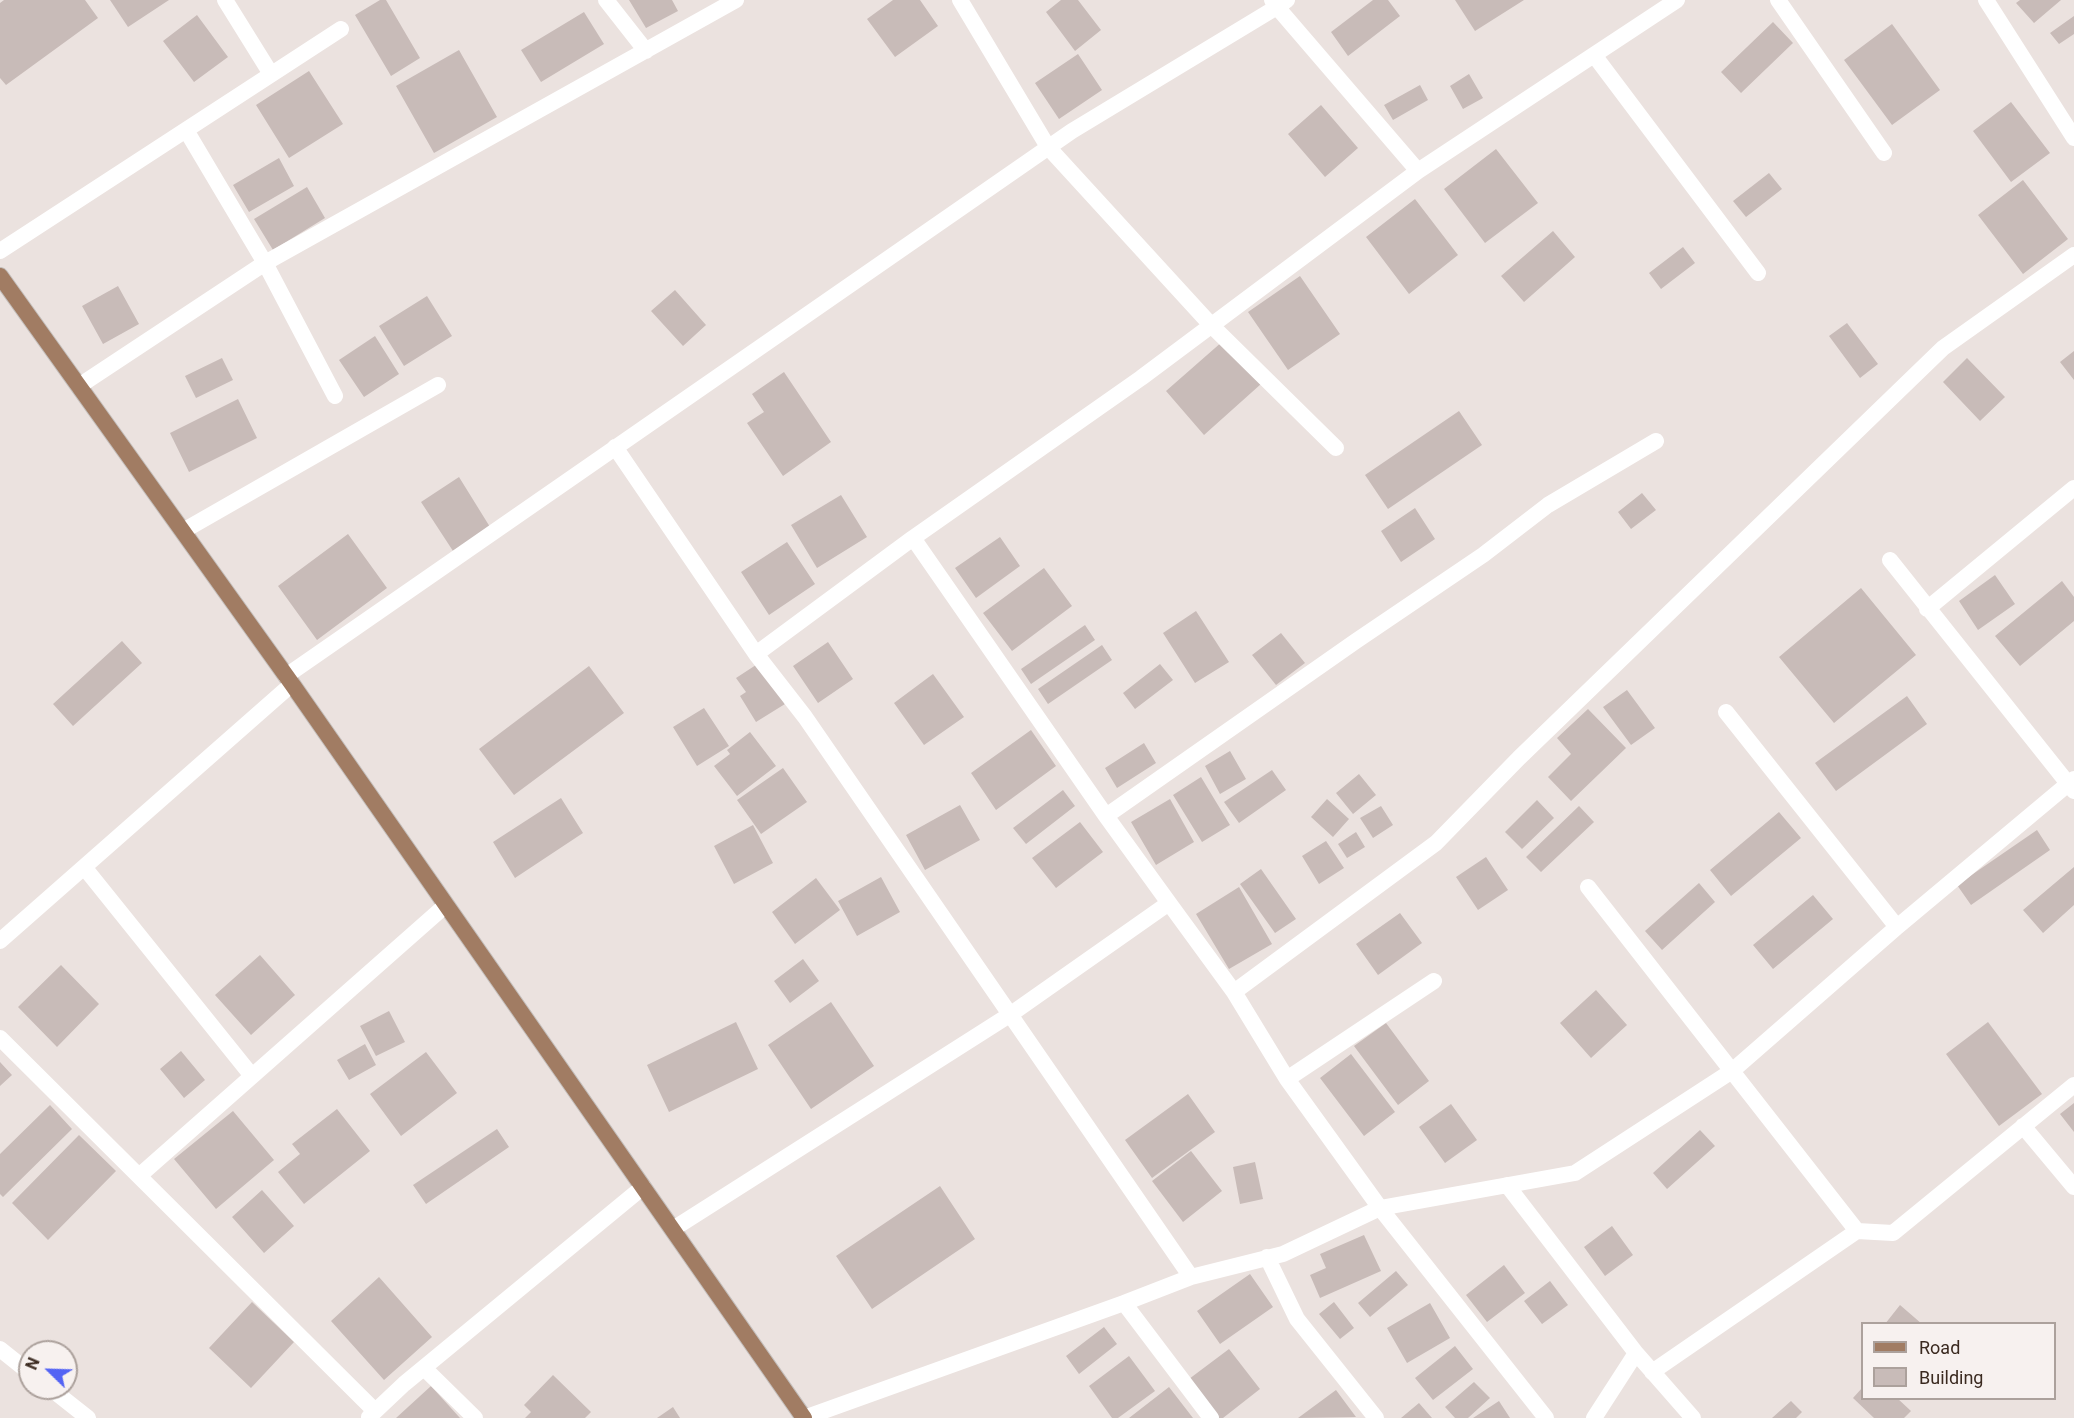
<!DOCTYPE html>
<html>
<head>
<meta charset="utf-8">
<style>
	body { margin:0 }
	#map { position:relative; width:2074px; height:1418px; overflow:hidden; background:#ebe2df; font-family:Roboto,sans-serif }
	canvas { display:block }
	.legend { position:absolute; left:1861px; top:1322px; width:195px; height:78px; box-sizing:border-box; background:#f7f1ef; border:2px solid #aca19c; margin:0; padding:8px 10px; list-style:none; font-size:18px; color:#3b2a20 }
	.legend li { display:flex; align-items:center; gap:12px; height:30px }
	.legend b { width:30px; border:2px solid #aca19c }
	.north { position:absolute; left:18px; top:1340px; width:60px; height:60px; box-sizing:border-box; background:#f7f1ef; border:2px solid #aca19c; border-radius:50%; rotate:293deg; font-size:16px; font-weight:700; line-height:24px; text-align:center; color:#3b2a20 }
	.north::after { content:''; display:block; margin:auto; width:21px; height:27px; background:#5363f4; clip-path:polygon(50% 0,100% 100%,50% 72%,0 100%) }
</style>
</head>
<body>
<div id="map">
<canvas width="2074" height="1418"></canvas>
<ul class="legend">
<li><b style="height:8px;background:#a17c63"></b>Road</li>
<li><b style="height:16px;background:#c8bbb8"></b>Building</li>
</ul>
<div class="north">N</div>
</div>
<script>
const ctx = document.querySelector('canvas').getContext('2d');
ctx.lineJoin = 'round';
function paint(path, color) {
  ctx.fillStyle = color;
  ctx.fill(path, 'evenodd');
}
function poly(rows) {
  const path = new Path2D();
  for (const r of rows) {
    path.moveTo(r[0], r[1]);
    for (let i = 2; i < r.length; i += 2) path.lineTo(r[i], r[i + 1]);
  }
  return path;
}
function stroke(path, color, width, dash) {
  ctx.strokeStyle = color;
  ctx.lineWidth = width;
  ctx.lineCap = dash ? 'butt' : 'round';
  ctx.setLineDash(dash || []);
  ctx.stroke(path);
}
paint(poly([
	[4,0,85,0,98,18,6,85,0,78,0,3],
	[110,0,169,0,128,27],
	[380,0,386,0,420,58,391,76,355,15],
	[629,0,672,0,678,11,646,28],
	[893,0,920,0,938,26,895,57,867,19],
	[1061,0,1078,0,1101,30,1075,51,1046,12],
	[1373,0,1388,0,1400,16,1348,56,1331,32],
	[1455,0,1524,0,1475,31],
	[2020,0,2061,0,2034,23,2016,3],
	[584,12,604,44,541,82,521,50],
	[197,15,228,57,194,82,163,41],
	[2074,16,2074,34,2059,44,2050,33],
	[1773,22,1793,43,1741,93,1721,72],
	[1892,24,1940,90,1892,125,1844,60],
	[459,50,497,117,434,153,396,86],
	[1078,54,1102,90,1059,119,1035,83],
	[309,71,343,124,289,158,256,105],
	[1469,74,1483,98,1463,109,1450,86],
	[1420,85,1428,100,1393,120,1384,105],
	[2011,102,2050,153,2011,182,1973,131],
	[1321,105,1358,148,1325,177,1288,134],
	[1496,149,1538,203,1485,243,1444,189],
	[279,158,294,186,249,212,233,185],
	[1769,173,1782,189,1746,217,1733,201],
	[2023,180,2068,239,2023,274,1978,215],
	[307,187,325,218,273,250,254,219],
	[1415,199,1458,255,1409,294,1366,237],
	[1553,231,1575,257,1524,302,1501,276],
	[1683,247,1695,263,1661,289,1649,273],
	[1300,276,1340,334,1288,370,1248,312],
	[118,286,139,324,103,344,82,306],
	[675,290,706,325,683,346,651,311],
	[427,296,452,336,404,366,379,326],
	[1847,323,1878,364,1860,378,1829,336],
	[375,336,399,374,364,397,339,360],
	[1223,341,1261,384,1204,435,1166,391],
	[2074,351,2074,380,2060,362],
	[222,358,233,380,196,398,185,376],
	[1967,358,2005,397,1980,421,1943,382],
	[784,372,831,442,783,476,747,423,764,412,752,394],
	[238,399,257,438,189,472,170,433],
	[1459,411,1482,445,1388,509,1365,475],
	[459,477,490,527,453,551,421,502],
	[1642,493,1656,510,1631,529,1618,512],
	[841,495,867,537,817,568,791,525],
	[1415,508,1435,539,1401,562,1381,531],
	[348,534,387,588,317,640,278,586],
	[1000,537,1020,566,976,598,955,568],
	[787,542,815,584,769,615,741,572],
	[1044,568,1072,606,1012,651,983,613],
	[1995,575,2015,604,1978,630,1959,601],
	[2062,581,2074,597,2074,621,2020,666,1995,636],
	[1861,588,1916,655,1834,723,1779,657],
	[1196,611,1229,662,1195,683,1163,633],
	[1085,625,1095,640,1031,684,1021,669],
	[1281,633,1305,663,1276,685,1252,655],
	[122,641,142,663,73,726,53,704],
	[828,642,853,679,818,703,793,666],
	[1102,645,1112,660,1048,704,1038,689],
	[759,663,785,704,756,722,740,696,746,692,736,678],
	[1160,664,1173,680,1135,709,1123,693],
	[589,666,624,713,514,795,479,749],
	[933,674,964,717,924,745,894,703],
	[1627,690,1655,728,1631,745,1603,707],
	[1907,696,1927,724,1836,791,1815,763],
	[704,708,729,746,697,766,673,727],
	[1588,709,1626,748,1571,801,1548,777,1571,754,1557,738],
	[1031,730,1056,766,996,810,971,773],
	[750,732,776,766,737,796,714,766,730,754,727,750],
	[1144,743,1156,763,1117,788,1105,768],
	[1230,751,1246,779,1220,794,1205,766],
	[783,768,807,802,761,834,737,800],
	[1272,770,1286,790,1239,823,1224,802],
	[1359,774,1376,795,1353,814,1336,793],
	[1201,777,1230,825,1202,842,1173,795],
	[1063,790,1075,806,1026,844,1013,828],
	[561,798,583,833,515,878,493,842],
	[1170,799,1194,842,1156,865,1131,822],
	[1327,799,1349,819,1333,837,1311,817],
	[1537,800,1554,818,1522,849,1505,832],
	[960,805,980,840,925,870,906,835],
	[1381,806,1393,825,1373,838,1360,818],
	[1579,806,1594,822,1541,872,1526,857],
	[1779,812,1801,838,1731,896,1710,870],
	[1080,822,1103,852,1056,888,1032,858],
	[753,825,773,863,734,884,714,846],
	[2037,830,2050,850,1971,905,1957,885],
	[1356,832,1365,847,1347,858,1338,844],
	[1326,841,1344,868,1319,884,1302,856],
	[1486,857,1508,890,1478,910,1456,877],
	[2074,867,2074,905,2043,933,2023,910],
	[1261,869,1296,919,1275,933,1240,884],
	[881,877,900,912,857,936,838,901],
	[816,878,840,910,795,944,772,912],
	[1699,883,1715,902,1662,950,1645,931],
	[1239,887,1272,944,1229,969,1196,914],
	[1813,895,1833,919,1773,969,1753,945],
	[1400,913,1422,943,1378,975,1356,944],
	[260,955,295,995,251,1035,215,995],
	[803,959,819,981,790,1003,774,981],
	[61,965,99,1004,57,1047,18,1007],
	[1596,990,1627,1025,1591,1058,1560,1023],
	[831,1002,874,1066,811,1109,768,1045],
	[389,1011,405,1042,376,1056,360,1026],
	[736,1022,758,1069,669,1112,647,1065],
	[1988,1022,2042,1094,1999,1126,1946,1054],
	[1386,1023,1429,1081,1398,1105,1354,1046],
	[365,1044,376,1065,349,1080,337,1060],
	[181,1051,205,1080,184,1098,160,1069],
	[426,1052,457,1093,401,1136,370,1094],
	[1351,1054,1395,1112,1364,1136,1320,1078],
	[0,1062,12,1075,0,1086],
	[1188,1094,1215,1132,1152,1178,1125,1140],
	[2074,1103,2074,1132,2060,1114],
	[1451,1104,1477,1140,1445,1163,1419,1127],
	[50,1105,72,1129,3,1197,0,1194,0,1154],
	[337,1109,370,1151,304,1204,278,1172,300,1154,292,1144],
	[233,1111,274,1160,216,1209,174,1159],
	[497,1129,509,1147,426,1204,413,1185],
	[1700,1130,1715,1146,1667,1189,1653,1173],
	[79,1135,116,1171,48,1240,12,1203],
	[1191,1151,1222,1191,1183,1222,1152,1181],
	[1255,1162,1263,1199,1240,1204,1233,1167],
	[940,1186,975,1239,872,1309,836,1256],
	[262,1190,294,1226,264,1253,232,1217],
	[1612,1226,1633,1255,1605,1276,1584,1247],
	[1364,1235,1381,1271,1320,1298,1310,1275,1326,1268,1320,1254],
	[1504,1265,1525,1293,1487,1322,1466,1295],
	[1396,1271,1408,1285,1370,1317,1358,1303],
	[1250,1274,1273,1307,1220,1344,1197,1311],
	[379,1277,432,1337,384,1380,331,1321],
	[1550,1281,1568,1305,1542,1324,1524,1301],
	[252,1302,294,1342,251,1388,209,1348],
	[1334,1302,1354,1328,1340,1339,1319,1314],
	[1430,1303,1450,1338,1407,1363,1387,1328],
	[1900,1305,1922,1324,1885,1324],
	[1104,1327,1117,1344,1079,1374,1066,1356],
	[1455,1346,1473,1369,1433,1400,1415,1378],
	[1229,1349,1260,1389,1223,1418,1219,1418,1189,1379],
	[1129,1356,1155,1391,1118,1418,1112,1418,1089,1386],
	[553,1375,591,1412,585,1418,525,1418,531,1412,524,1405],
	[1474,1382,1490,1398,1468,1418,1455,1418,1445,1407],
	[431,1386,460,1418,396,1418],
	[1169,1387,1193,1418,1129,1418],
	[1862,1388,1862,1398,1897,1398,1911,1411,1904,1418,1874,1418,1853,1398],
	[1336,1390,1356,1417,1298,1418],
	[1499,1401,1510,1418,1473,1418],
	[1791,1401,1802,1412,1796,1418,1772,1418],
	[1419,1403,1432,1418,1401,1418],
	[673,1407,680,1418,657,1418]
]), '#c8bbb8');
const primary = poly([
	[0,276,292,684,804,1418]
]);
stroke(primary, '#c4bfbc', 18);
stroke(poly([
	[225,0,271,74],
	[606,0,646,51],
	[960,0,1048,147,1211,325,1336,448],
	[1287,0,1277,7,1418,171,1677,0],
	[1778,0,1884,153],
	[1986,0,2074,138],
	[1594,55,1758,273],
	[186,130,265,263,335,396],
	[0,251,341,29],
	[79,386,265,263,736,0],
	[615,447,756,654,805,717,1191,1277],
	[183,531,438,385],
	[1890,560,2074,791],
	[1927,609,2074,488],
	[756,654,913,538],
	[286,676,1072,131,1277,7,1272,0],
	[1726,712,1897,927],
	[1106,816,1356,641,1483,555,1548,505,1656,441],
	[84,867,252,1076],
	[1588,887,1857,1231,1893,1233,2074,1085],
	[0,941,292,684],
	[1234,992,1436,843,1519,758,1943,348,2074,255],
	[0,1038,375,1411],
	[1287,1079,1434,981],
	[2023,1126,2074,1187],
	[139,1176,446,905],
	[1507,1185,1636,1353],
	[673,1229,1011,1014,1169,903,1106,816,913,538,1141,378,1418,171],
	[1267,1257,1297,1319,1376,1418],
	[1124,1303,1211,1418],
	[0,1349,30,1373],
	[424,1368,475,1418],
	[1652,1372,1857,1231],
	[50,1388,88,1418],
	[369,1417,404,1384,643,1187],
	[804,1418,1124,1303,1191,1277,1283,1254,1380,1208,1287,1079,1234,992,1169,903],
	[1546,1418,1380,1208,1575,1173,1732,1071,1897,927,2074,779],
	[1594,1418,1636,1353,1693,1418]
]), '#fff', 16);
stroke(primary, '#a17c63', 16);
</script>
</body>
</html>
